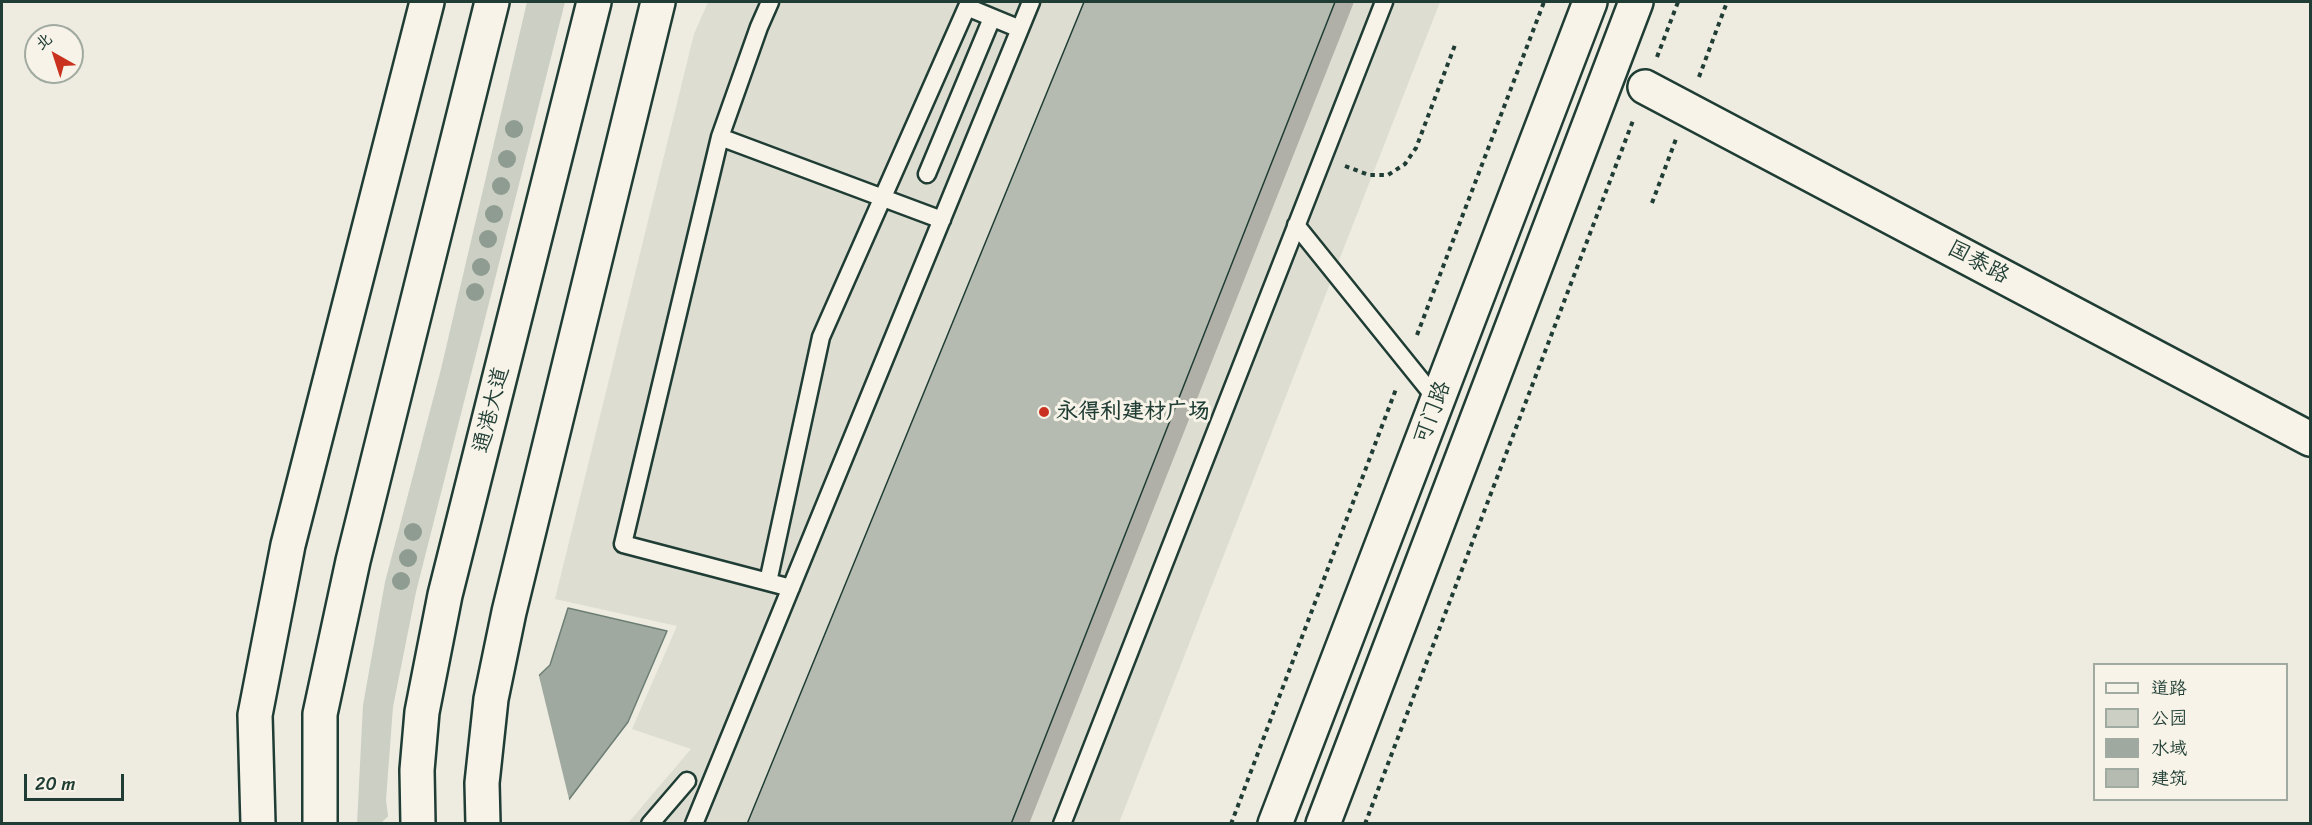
<!DOCTYPE html>
<html>
<head>
<meta charset="utf-8">
<style>
	body { margin:0 }
	#map { position:relative; width:2312px; height:825px; overflow:hidden; background:#eeece1; font-family:Sriracha,"LXGW WenKai TC",sans-serif }
	canvas { display:block }
	.frame { position:absolute; inset:0; border:3px solid #1f3d34; pointer-events:none }
	.legend { position:absolute; left:2093px; top:663px; width:195px; height:138px; box-sizing:border-box; background:#f7f3e8; border:2px solid #a1aaa0; margin:0; padding:8px 10px; list-style:none; font-size:18px; color:#1f3d34 }
	.legend li { display:flex; align-items:center; gap:12px; height:30px }
	.legend b { width:30px; border:2px solid #a1aaa0 }
	.north { position:absolute; left:24px; top:24px; width:60px; height:60px; box-sizing:border-box; background:#f7f3e8; border:2px solid #a1aaa0; border-radius:50%; rotate:321deg; font-size:16px; font-weight:700; line-height:24px; text-align:center; color:#1f3d34 }
	.north::after { content:''; display:block; margin:auto; width:21px; height:27px; background:#c8321e; clip-path:polygon(50% 0,100% 100%,50% 72%,0 100%) }
	.scale { position:absolute; left:24px; top:774px; width:100px; height:27px; box-sizing:border-box; border:3px solid #1f3d34; border-top:0; padding-left:8px; font-size:18px; line-height:21px; white-space:nowrap; color:#1f3d34; -webkit-text-stroke:4px #f7f3e8; paint-order:stroke }
</style>
</head>
<body>
<div id="map">
<canvas width="2312" height="825"></canvas>
<div class="frame"></div>
<ul class="legend">
<li><b style="height:8px;background:#f7f3e8"></b>道路</li>
<li><b style="height:16px;background:#cccfc4"></b>公园</li>
<li><b style="height:16px;background:#9fa99f"></b>水域</li>
<li><b style="height:16px;background:#b5bbb0"></b>建筑</li>
</ul>
<div class="north">北</div>
<div class="scale">20 m</div>
</div>
<script>
const ctx = document.querySelector('canvas').getContext('2d');
ctx.lineJoin = 'round';
function paint(path, color) {
  ctx.fillStyle = color;
  ctx.fill(path, 'evenodd');
}
function poly(rows) {
  const path = new Path2D();
  for (const r of rows) {
    path.moveTo(r[0], r[1]);
    for (let i = 2; i < r.length; i += 2) path.lineTo(r[i], r[i + 1]);
  }
  return path;
}
function stroke(path, color, width, dash) {
  ctx.strokeStyle = color;
  ctx.lineWidth = width;
  ctx.lineCap = dash ? 'butt' : 'round';
  ctx.setLineDash(dash || []);
  ctx.stroke(path);
}
function label(font, color, halo, rows, align = 'center') {
  ctx.font = font + ' Sriracha,"LXGW WenKai TC",sans-serif';
  ctx.lineWidth = 6;
  ctx.setLineDash([]);
  ctx.textBaseline = 'middle';
  ctx.strokeStyle = halo;
  ctx.fillStyle = color;
  for (const [text, x, y, turn = 0] of rows) {
    ctx.save();
    ctx.translate(x, y);
    ctx.rotate((+turn || 0) * Math.PI / 180);
    ctx.textAlign = isNaN(turn) ? turn : align;
    if (halo) ctx.strokeText(text, 0, 0);
    ctx.fillText(text, 0, 0);
    ctx.restore();
  }
}
paint(poly([
	[708,2,1440,2,1119,823,628,823,691,749,632,729,677,626,555,599,694,34]
]), '#ddddd2');
paint(poly([
	[527,2,565,2,416,592,393,707,386,800,389,823,357,824,363,705,385,582,441,369]
]), '#cccfc4');
const water = poly([
	[568,608,667,631,628,722,567,802,384,824,550,665,568,608]
]);
paint(water, '#9fa99f');
stroke(water, '#6c7e74', 1.5);
paint(poly([
	[538,672,570,803,568,806,548,824,381,823]
]), '#eeece1');
paint(poly([
	[1086,2,1354,2,1029,824,749,824]
]), '#0003');
const building = poly([
	[1084,2,1335,2,1011,824,747,824,1084,2]
]);
paint(building, '#b5bbb0');
stroke(building, '#1f3d34', 1.5);
const lane = poly([
	[770,2,759,27,720,137,623,544,791,588],
	[720,137,942,220],
	[927,174,992,18],
	[1296,225,1437,400],
	[768,582,821,337,967,7,1020,29],
	[650,824,687,781],
	[694,824,1031,2],
	[1062,824,1384,2]
]);
const secondary = poly([
	[1645,87,2310,439],
	[258,824,255,715,288,545,427,2],
	[483,824,482,783,491,699,509,612,658,2],
	[1275,824,1590,2],
	[1323,824,1636,2]
]);
const primary = poly([
	[320,824,320,714,353,561,492,2],
	[418,824,417,770,422,712,445,595,594,2]
]);
stroke(lane, '#1f3d34', 21);
stroke(secondary, '#1f3d34', 38);
stroke(primary, '#1f3d34', 38);
stroke(poly([
	[1657,57,1678,2],
	[1699,77,1727,2],
	[1345,166,1369,175,1388,175,1405,164,1416,148,1455,45],
	[1652,203,1676,139],
	[1417,335,1544,2],
	[1231,824,1396,389],
	[1365,824,1634,118]
]), '#1f3d34', 4, [4.5, 4.5]);
stroke(lane, '#f7f3e8', 16);
stroke(secondary, '#f7f3e8', 33);
stroke(primary, '#f7f3e8', 33);
ctx.fillStyle = '#8f9c92';
for (const [x, y] of [
	[514,129],
	[507,159],
	[501,186],
	[494,214],
	[488,239],
	[481,267],
	[475,292],
	[413,532],
	[408,558],
	[401,581]
]) {
  ctx.beginPath();
  ctx.arc(x, y, 9, 0, 2 * Math.PI);
  ctx.fill();
}
for (const [x, y, r, color] of [
	[1044,412,6,"#c8321e"]
]) {
  const dot = new Path2D();
  dot.arc(x, y, r, 0, 2 * Math.PI);
  ctx.fillStyle = color;
  ctx.fill(dot);
  stroke(dot, '#f7f3e8', 2);
}
label('22px', '#1f3d34', '#f7f3e8', [
	["国泰路",1978,263,28],
	["通港大道",492,410,-76],
	["可门路",1433,413,-69]
]);
label('bold 22px', '#1f3d34', '#f7f3e8', [
	["永得利建材广场",1056,412]
], 'left');
</script>
</body>
</html>
